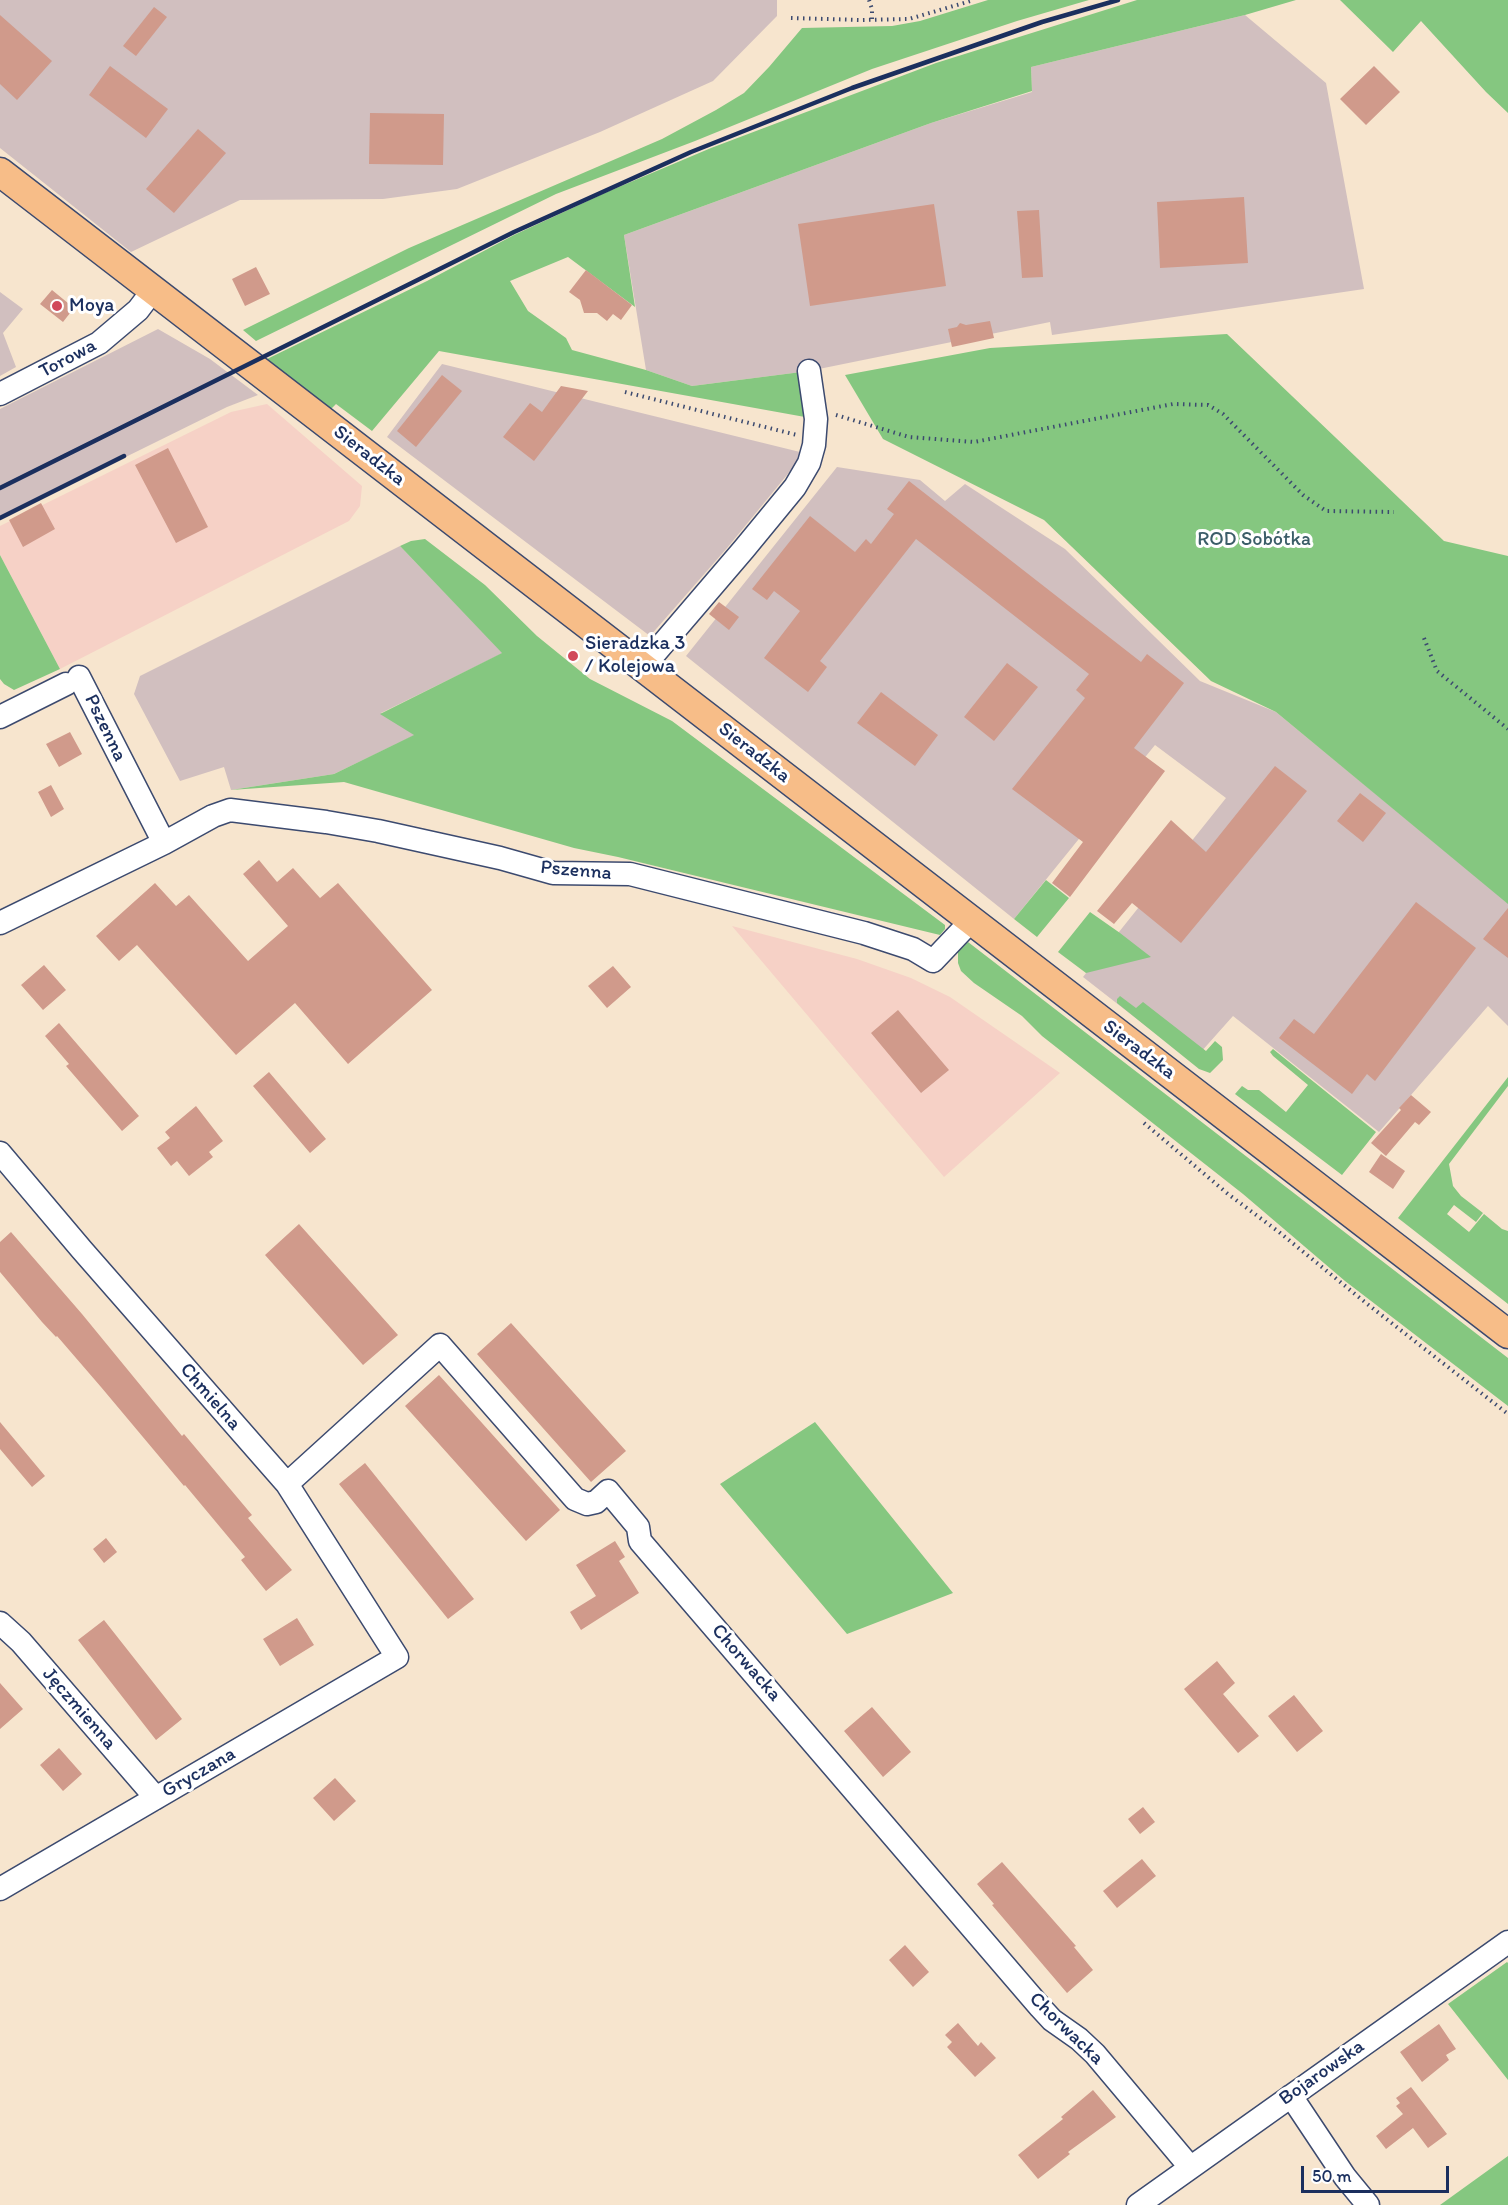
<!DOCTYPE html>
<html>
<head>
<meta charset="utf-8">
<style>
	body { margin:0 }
	#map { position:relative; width:1508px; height:2205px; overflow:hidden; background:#f7e5ce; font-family:Itim,sans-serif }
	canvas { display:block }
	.scale { position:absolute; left:1301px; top:2166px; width:148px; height:27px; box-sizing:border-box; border:3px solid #1b2f5e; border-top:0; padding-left:8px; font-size:18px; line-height:21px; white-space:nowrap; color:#1b2f5e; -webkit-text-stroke:4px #fff; paint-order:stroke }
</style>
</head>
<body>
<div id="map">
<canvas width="1508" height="2205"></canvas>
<div class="scale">50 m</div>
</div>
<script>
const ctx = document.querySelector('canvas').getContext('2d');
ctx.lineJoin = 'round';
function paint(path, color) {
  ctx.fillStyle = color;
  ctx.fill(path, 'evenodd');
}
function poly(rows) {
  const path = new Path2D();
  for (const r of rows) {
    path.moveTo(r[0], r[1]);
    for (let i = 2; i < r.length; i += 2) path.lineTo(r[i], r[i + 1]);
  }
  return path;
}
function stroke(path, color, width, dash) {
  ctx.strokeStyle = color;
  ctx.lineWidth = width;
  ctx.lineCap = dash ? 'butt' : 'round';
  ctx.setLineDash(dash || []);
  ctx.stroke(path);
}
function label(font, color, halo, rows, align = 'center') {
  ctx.font = font + ' Itim,sans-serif';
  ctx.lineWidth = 6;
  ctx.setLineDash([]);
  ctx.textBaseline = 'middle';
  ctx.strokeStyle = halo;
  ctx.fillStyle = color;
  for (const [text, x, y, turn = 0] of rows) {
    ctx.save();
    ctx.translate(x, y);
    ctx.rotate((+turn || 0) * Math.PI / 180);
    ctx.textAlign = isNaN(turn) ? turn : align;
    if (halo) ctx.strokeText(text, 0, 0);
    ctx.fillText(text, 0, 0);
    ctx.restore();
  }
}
paint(poly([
	[267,404,362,486,360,506,349,521,60,669,0,555,0,526,231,412],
	[732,926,857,959,911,978,950,997,1060,1073,944,1177]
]), '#f6d1c6');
paint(poly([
	[0,0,777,0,777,16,713,81,600,132,457,189,383,199,240,200,131,252,0,148],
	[1245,15,1326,83,1364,289,1052,335,1050,322,809,371,692,386,646,370,624,235,931,123,1032,92,1031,67],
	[0,292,23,309,3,333,16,367,0,376],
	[158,329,210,359,258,395,227,407,0,519,0,409],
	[442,364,800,452,796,464,727,548,650,636,387,437],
	[837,467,920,480,945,501,965,484,1065,549,1200,681,1276,712,1508,903,1508,1026,1488,1006,1379,1132,1233,1016,1192,1062,1083,977,1226,798,1155,745,1014,919,686,656],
	[400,546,503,653,381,713,415,735,334,774,231,790,224,767,180,781,134,694,140,676]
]), '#d1bfbf');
paint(poly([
	[988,0,1089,0,1017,21,872,69,695,141,556,194,256,341,243,330,409,248,662,139,716,110,744,93,769,67,802,28,892,26,920,21],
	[1137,0,1296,0,1245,15,1031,67,1032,91,931,123,624,235,635,307,568,257,510,281,528,311,566,338,572,350,646,370,692,386,809,371,816,419,439,351,372,431,336,404,331,409,267,359,427,281,514,235,607,192,711,148,936,63],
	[1340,0,1508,0,1508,113,1486,92,1421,21,1393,52],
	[1227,334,1444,541,1508,556,1508,904,1276,712,1211,681,1044,520,883,439,845,375,990,348],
	[425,539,485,585,537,636,590,679,672,721,945,925,945,929,940,935,618,857,574,848,344,782,231,790,334,774,414,735,380,714,502,653,400,546,411,541],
	[0,555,60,669,14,690,4,684,0,679],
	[1046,880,1069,898,1037,937,1014,919],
	[1090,912,1120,933,1151,957,1086,973,1058,952],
	[968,942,1508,1358,1508,1406,1345,1281,1243,1194,1042,1036,1022,1016,974,983,961,971,958,963,958,951],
	[1120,996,1136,1008,1143,1002,1206,1051,1215,1041,1222,1047,1223,1060,1210,1073,1199,1069,1117,1003,1117,999],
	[1273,1049,1376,1132,1342,1175,1235,1094,1242,1086,1248,1090,1259,1090,1286,1112,1308,1085,1273,1056,1270,1052],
	[1508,1077,1508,1086,1449,1164,1453,1186,1461,1196,1483,1213,1476,1222,1454,1205,1447,1214,1469,1232,1484,1214,1502,1229,1508,1231,1508,1304,1398,1218],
	[815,1422,953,1593,847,1634,720,1484],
	[1507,1962,1508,1963,1508,2080,1448,2004],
	[1508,2156,1508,2205,1440,2205]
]), '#85c780');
paint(poly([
	[154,7,167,17,136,56,123,46],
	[0,15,52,61,17,100,0,84],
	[110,66,168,109,146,138,89,95],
	[1374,66,1400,92,1366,125,1340,99],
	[370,113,444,114,443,165,369,164],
	[198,129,226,153,174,213,146,189],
	[1244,197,1248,263,1160,268,1157,202],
	[934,204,946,286,810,306,798,224],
	[1039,210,1043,277,1022,278,1017,211],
	[256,267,270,294,245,306,232,279],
	[586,270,632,305,621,320,613,314,607,321,597,313,584,313,580,300,569,292],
	[52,290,74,308,63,322,40,304],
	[990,321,994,338,952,347,948,329,957,327,960,323,966,325],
	[442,375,462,391,416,447,397,431],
	[561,386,588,391,534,461,503,437,530,403,542,412],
	[168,448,208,527,176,543,135,465],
	[909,481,1141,662,1147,654,1184,683,1134,748,1165,771,1070,897,1052,883,1083,842,1012,789,1085,698,1076,690,1089,674,916,539,820,661,827,667,808,692,764,658,800,611,774,591,767,600,752,589,810,516,855,552,866,539,871,544,894,514,887,509],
	[41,503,55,529,23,547,9,520],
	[719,602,739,617,729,630,709,614],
	[1007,663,1038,687,994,741,964,717],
	[881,692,938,735,915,766,857,723],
	[70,732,82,754,59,767,46,744],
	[1275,766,1307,791,1181,943,1132,903,1114,924,1097,911,1171,820,1206,852],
	[51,785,64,809,51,817,38,792],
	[1360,793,1386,813,1363,842,1337,821],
	[259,860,277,882,293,868,320,898,338,883,432,990,348,1064,295,1003,236,1055,137,945,119,961,96,936,155,883,176,906,189,895,248,961,288,926,243,874],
	[1416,902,1476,948,1375,1081,1367,1074,1352,1094,1279,1038,1294,1019,1314,1034],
	[1508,908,1508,958,1483,939],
	[44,965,66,990,43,1010,21,985],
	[613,966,631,987,607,1008,588,986],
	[898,1010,949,1070,921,1093,871,1033],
	[59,1023,139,1116,122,1131,66,1066,69,1064,45,1036],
	[269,1072,326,1139,310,1153,253,1086],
	[1411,1095,1431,1112,1419,1125,1415,1122,1386,1156,1371,1143,1401,1110,1399,1108],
	[196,1106,223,1141,209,1152,213,1157,189,1176,177,1161,171,1166,157,1148,170,1138,165,1132],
	[1381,1154,1405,1171,1393,1189,1369,1172],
	[299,1224,398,1335,363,1365,265,1255],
	[11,1232,82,1314,182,1436,184,1434,252,1515,248,1518,292,1570,266,1591,241,1560,245,1557,185,1485,184,1486,101,1387,57,1336,56,1337,42,1322,0,1272,0,1242],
	[511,1323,626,1451,591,1482,477,1354],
	[439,1375,560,1510,526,1541,405,1406],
	[0,1422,45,1476,32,1487,0,1449],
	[365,1463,474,1599,448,1619,339,1484],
	[106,1538,117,1552,104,1563,93,1549],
	[615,1541,625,1557,619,1561,639,1593,581,1630,570,1612,596,1596,576,1565],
	[297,1618,314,1645,280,1666,263,1639],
	[104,1620,182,1719,156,1740,78,1640],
	[1217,1661,1235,1683,1223,1694,1259,1736,1238,1753,1184,1689],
	[0,1683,23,1709,0,1729],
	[1294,1695,1323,1731,1297,1752,1268,1716],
	[872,1707,911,1752,883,1777,844,1731],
	[59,1748,82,1774,63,1791,40,1765],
	[335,1778,356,1801,334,1821,313,1798],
	[1143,1807,1155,1822,1140,1834,1128,1819],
	[1142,1859,1156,1876,1117,1908,1103,1891],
	[1002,1862,1076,1946,1074,1947,1093,1970,1067,1993,992,1905,994,1904,977,1884],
	[905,1945,929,1972,913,1987,889,1960],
	[958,2023,978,2046,981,2042,996,2058,975,2077,947,2047,952,2042,945,2035],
	[1439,2024,1456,2049,1446,2055,1449,2060,1422,2082,1400,2052],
	[1411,2087,1447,2134,1428,2148,1413,2128,1386,2149,1376,2136,1403,2114,1396,2106,1400,2103,1396,2098],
	[1093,2090,1116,2117,1068,2152,1070,2154,1038,2179,1018,2155,1063,2119,1061,2117]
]), '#d09a8b');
const minor = poly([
	[0,394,99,343,138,310,154,289],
	[643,667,744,549,795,487,809,463,814,445,816,419,809,371],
	[79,677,164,843],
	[0,717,66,684],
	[0,923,164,843,213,816,230,810,326,822,378,831,500,858,553,873,630,874,864,933,913,949,933,961,971,921],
	[0,1153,82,1250,287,1484,397,1657,0,1889],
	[287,1484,440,1345,575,1499,587,1504,596,1502,608,1491,638,1527,640,1541,1040,2007,1052,2020,1079,2039,1095,2054,1190,2167],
	[0,1623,21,1642,156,1798],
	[1291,2096,1345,2177,1368,2205],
	[1138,2205,1508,1942]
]);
const major = poly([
	[0,172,1508,1334]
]);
stroke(minor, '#3c4a6f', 25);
stroke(major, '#3c4a6f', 31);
stroke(poly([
	[869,0,872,9,872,20],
	[791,18,861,20,909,19,974,0],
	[625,392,797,435],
	[836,415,909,437,974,442,1173,404,1208,405,1223,414,1303,495,1326,511,1394,512],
	[1424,638,1437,671,1508,729],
	[1144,1123,1228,1194,1279,1232,1366,1303,1508,1414]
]), '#3c4a6f', 4, [1.5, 4.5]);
stroke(minor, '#fff', 22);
stroke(major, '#f7bd88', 28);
stroke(poly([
	[0,488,514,232,691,152,852,88,1042,22,1118,0],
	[0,518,124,456]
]), '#1b2f5e', 4.5);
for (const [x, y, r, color] of [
	[57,306,6,"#d1495b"],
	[573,656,6,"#d1495b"]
]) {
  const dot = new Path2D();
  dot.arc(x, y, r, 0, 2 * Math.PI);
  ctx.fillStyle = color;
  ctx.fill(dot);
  stroke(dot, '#fff', 2);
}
label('20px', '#1b2f5e', '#fff', [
	["Moya",69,306],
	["Sieradzka 3",585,644],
	["/ Kolejowa",585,667]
], 'left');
label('20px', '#1b2f5e', '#fff', [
	["Torowa",68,359,-28],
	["Sieradzka",369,456,38],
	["Pszenna",105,728,64],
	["Sieradzka",754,753,38],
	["Pszenna",576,871,5],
	["Sieradzka",1139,1050,37],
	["Chmielna",210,1397,49],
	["Chorwacka",746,1663,49],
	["Jęczmienna",79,1709,49],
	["Gryczana",199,1773,-30],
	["Chorwacka",1066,2029,44],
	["Bojarowska",1322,2073,-35]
]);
label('20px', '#3b5d68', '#fff', [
	["ROD Sobótka",1254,540]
]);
</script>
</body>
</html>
